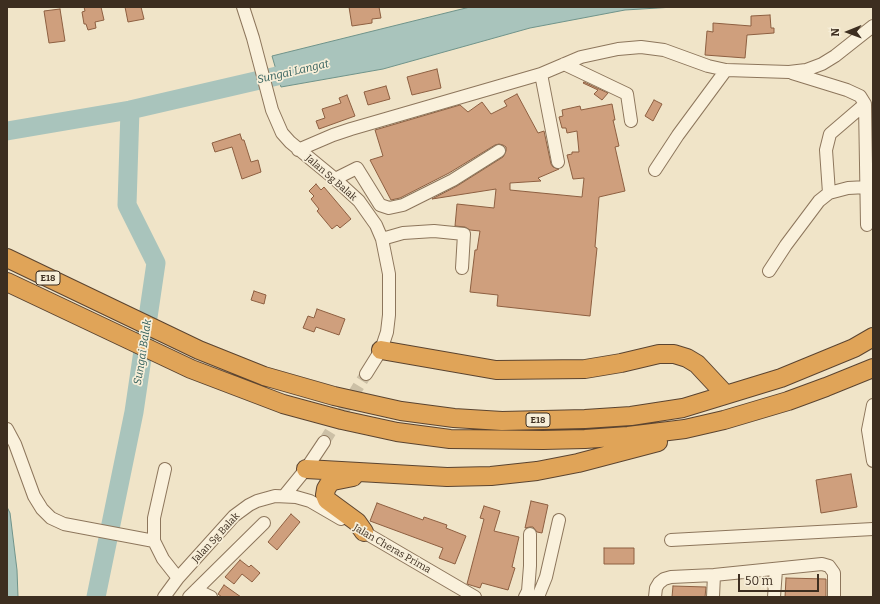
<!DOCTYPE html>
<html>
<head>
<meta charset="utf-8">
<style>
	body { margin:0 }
	#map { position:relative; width:880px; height:604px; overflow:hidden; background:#f0e4c8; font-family:Bitter,serif }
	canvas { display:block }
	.frame { position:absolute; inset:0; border:8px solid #3d2e20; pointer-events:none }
	.north { position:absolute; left:828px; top:12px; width:40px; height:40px; -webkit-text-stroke:3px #f7eed8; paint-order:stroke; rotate:269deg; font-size:11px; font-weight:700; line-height:16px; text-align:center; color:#3d2e20 }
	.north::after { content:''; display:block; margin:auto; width:14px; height:18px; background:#3d2e20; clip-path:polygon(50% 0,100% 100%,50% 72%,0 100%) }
	.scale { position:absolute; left:738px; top:574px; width:81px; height:18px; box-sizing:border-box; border:2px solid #3d2e20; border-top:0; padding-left:5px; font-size:12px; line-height:14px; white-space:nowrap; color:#3d2e20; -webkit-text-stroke:3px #f7eed8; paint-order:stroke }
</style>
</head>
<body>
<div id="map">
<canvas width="880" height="604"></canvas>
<div class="frame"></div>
<div class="north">N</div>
<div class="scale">50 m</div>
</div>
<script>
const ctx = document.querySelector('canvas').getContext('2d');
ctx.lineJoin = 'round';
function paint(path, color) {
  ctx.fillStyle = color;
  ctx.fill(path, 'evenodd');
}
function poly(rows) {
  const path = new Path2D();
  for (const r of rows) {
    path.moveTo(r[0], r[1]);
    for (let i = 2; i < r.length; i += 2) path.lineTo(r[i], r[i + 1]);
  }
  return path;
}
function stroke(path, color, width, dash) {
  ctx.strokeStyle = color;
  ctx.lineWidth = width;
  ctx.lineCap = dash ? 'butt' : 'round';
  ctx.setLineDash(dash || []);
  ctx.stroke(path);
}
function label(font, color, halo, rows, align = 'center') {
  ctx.font = font + ' Bitter,serif';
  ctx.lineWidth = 3.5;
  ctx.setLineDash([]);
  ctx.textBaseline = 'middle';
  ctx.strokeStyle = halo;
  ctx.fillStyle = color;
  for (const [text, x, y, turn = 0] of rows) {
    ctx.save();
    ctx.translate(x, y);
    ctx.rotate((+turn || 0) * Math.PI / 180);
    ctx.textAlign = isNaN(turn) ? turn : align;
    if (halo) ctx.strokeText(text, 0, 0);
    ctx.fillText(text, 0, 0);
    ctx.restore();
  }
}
const water = poly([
	[470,7,674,7,625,10,530,28,383,69,281,87,272,56,470,7],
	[7,507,10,513,17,570,18,597,7,597,7,507]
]);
paint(water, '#a9c4bc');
stroke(water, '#6f938a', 1);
stroke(poly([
	[7,131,130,110,303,70],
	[96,597,134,412,156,263,127,205,130,110]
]), '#a9c4bc', 19);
const building = poly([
	[84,7,101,7,104,20,95,22,96,28,88,30,86,24,84,24,82,12,85,11,84,7],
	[125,7,141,7,144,19,128,22,125,7],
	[349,7,379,7,381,18,372,19,372,23,352,26,349,7],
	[60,9,65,41,49,43,44,11,60,9],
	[770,15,771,28,774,28,774,33,747,35,745,58,705,55,707,31,713,32,713,23,751,26,751,16,770,15],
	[437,69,441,88,412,95,407,77,437,69],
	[584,82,608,93,602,100,594,94,598,90,583,83,584,82],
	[386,86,390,99,368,105,364,92,386,86],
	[517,94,538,133,544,131,551,164,553,167,559,169,538,178,541,181,510,183,510,190,582,197,584,178,573,179,567,155,572,154,572,152,579,152,577,131,567,133,566,128,562,128,559,117,563,116,562,110,580,106,581,110,612,104,615,120,613,120,619,146,615,147,625,191,599,197,595,247,597,248,590,316,497,306,498,295,470,292,475,250,477,250,480,231,470,230,465,227,455,226,457,204,494,208,496,189,432,199,457,186,503,157,506,151,506,147,503,145,499,144,495,145,449,173,400,198,391,200,370,160,383,156,375,130,460,105,468,112,482,102,491,114,507,106,504,101,517,94],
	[347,95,355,116,319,129,316,121,325,118,322,109,341,103,339,98,347,95],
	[654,100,662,104,653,121,645,116,654,100],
	[240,134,242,140,244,140,251,162,258,160,261,172,242,179,232,147,215,152,212,143,240,134],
	[316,184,321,190,324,187,351,219,340,228,337,225,332,229,317,211,319,209,311,199,314,196,309,191,316,184],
	[254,291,266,295,264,304,251,300,254,291],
	[317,309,345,319,339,335,316,327,314,332,303,328,308,316,314,318,317,309],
	[851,474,857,507,821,513,816,480,851,474],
	[531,501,548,505,542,533,537,532,533,527,530,527,525,528,531,501],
	[377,503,423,520,424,517,447,525,446,528,466,536,455,564,439,558,443,548,370,521,377,503],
	[484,506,500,511,494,531,519,537,512,567,515,568,508,590,482,583,480,588,467,584,484,519,480,518,484,506],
	[291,514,300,522,277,550,268,542,291,514],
	[604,548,634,548,634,564,604,564,604,548],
	[240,560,249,567,251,565,260,573,252,582,242,574,234,584,225,577,240,560],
	[786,578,826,579,826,597,785,597,786,578],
	[224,585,241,597,222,597,218,594,224,585],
	[673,586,706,587,705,597,672,597,673,586]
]);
paint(building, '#cf9f7d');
stroke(building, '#8d5f41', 1);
stroke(poly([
	[324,442,366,374]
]), '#ccc0a6', 12, [12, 6]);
const minor = poly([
	[243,7,253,38,272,110,282,133,290,142,335,179,359,201,376,225,382,239,389,274,389,315,387,332,381,350,366,374],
	[564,64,627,94,631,121],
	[792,73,847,90,860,96,865,104,867,225],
	[541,74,558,162],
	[298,150,333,135,351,129,541,74,581,57,618,49,641,47,664,50,708,66,726,70,789,72,806,70,822,64,835,56,873,26],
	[655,170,678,135,726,70],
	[335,179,357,168,380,205,389,208,403,205,453,180,499,151],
	[829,193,826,150,830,134,865,104],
	[382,239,403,233,434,231,464,234,462,268],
	[769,271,786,245,819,201,829,193,848,188,867,187],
	[873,405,868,430,873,461],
	[7,429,15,444,34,496,42,509,51,518,64,524,154,541],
	[165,469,154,518,154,541,163,559,178,578],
	[284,496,306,469,324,442],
	[357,528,475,597],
	[671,540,873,529],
	[196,590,211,597],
	[164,597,178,578,234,516,249,505,257,501,275,496,296,497,310,501,341,519],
	[189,597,264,523],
	[525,597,528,591,530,566,530,534],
	[538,597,546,577,559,520],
	[655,597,656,588,659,583,664,579,671,577,714,575,822,564,829,566,834,573,834,597],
	[713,597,714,575],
	[774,597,776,570]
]);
const highway = poly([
	[7,258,199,350,264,376,334,396,401,411,454,418,502,421,585,419,631,416,683,408,781,378,854,348,873,337],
	[7,282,191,369,283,404,342,420,397,432,450,439,543,440,585,439,628,436,685,429,724,420,788,401,826,387,873,368],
	[381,350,496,370,585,369,621,363,659,354,674,354,687,358,697,364,725,394],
	[306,469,447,477,491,476,537,471,578,463,658,442],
	[353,477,333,481,329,484,326,489,325,495,327,500,357,522,364,532]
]);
stroke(minor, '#8d765c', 14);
stroke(highway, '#5b4430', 20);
stroke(minor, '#faf1dc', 12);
stroke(highway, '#e0a458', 18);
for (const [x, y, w] of [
	[48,278,24],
	[538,420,24]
]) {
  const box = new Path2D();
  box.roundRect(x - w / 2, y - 7, w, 14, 3);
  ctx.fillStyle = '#f7eed8';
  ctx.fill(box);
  stroke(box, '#3d2e20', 1);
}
label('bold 9px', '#3d2e20', null, [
	["E18",48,278],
	["E18",538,420]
]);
label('10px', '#3d2e20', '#f7eed8', [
	["Jalan Sg Balak",331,178,41],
	["Jalan Sg Balak",216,538,-47],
	["Jalan Cheras Prima",392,549,30]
]);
label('italic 11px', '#2f5d5a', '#f7eed8', [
	["Sungai Langat",293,72,-13],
	["Sungai Balak",143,352,-81]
]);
</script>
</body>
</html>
